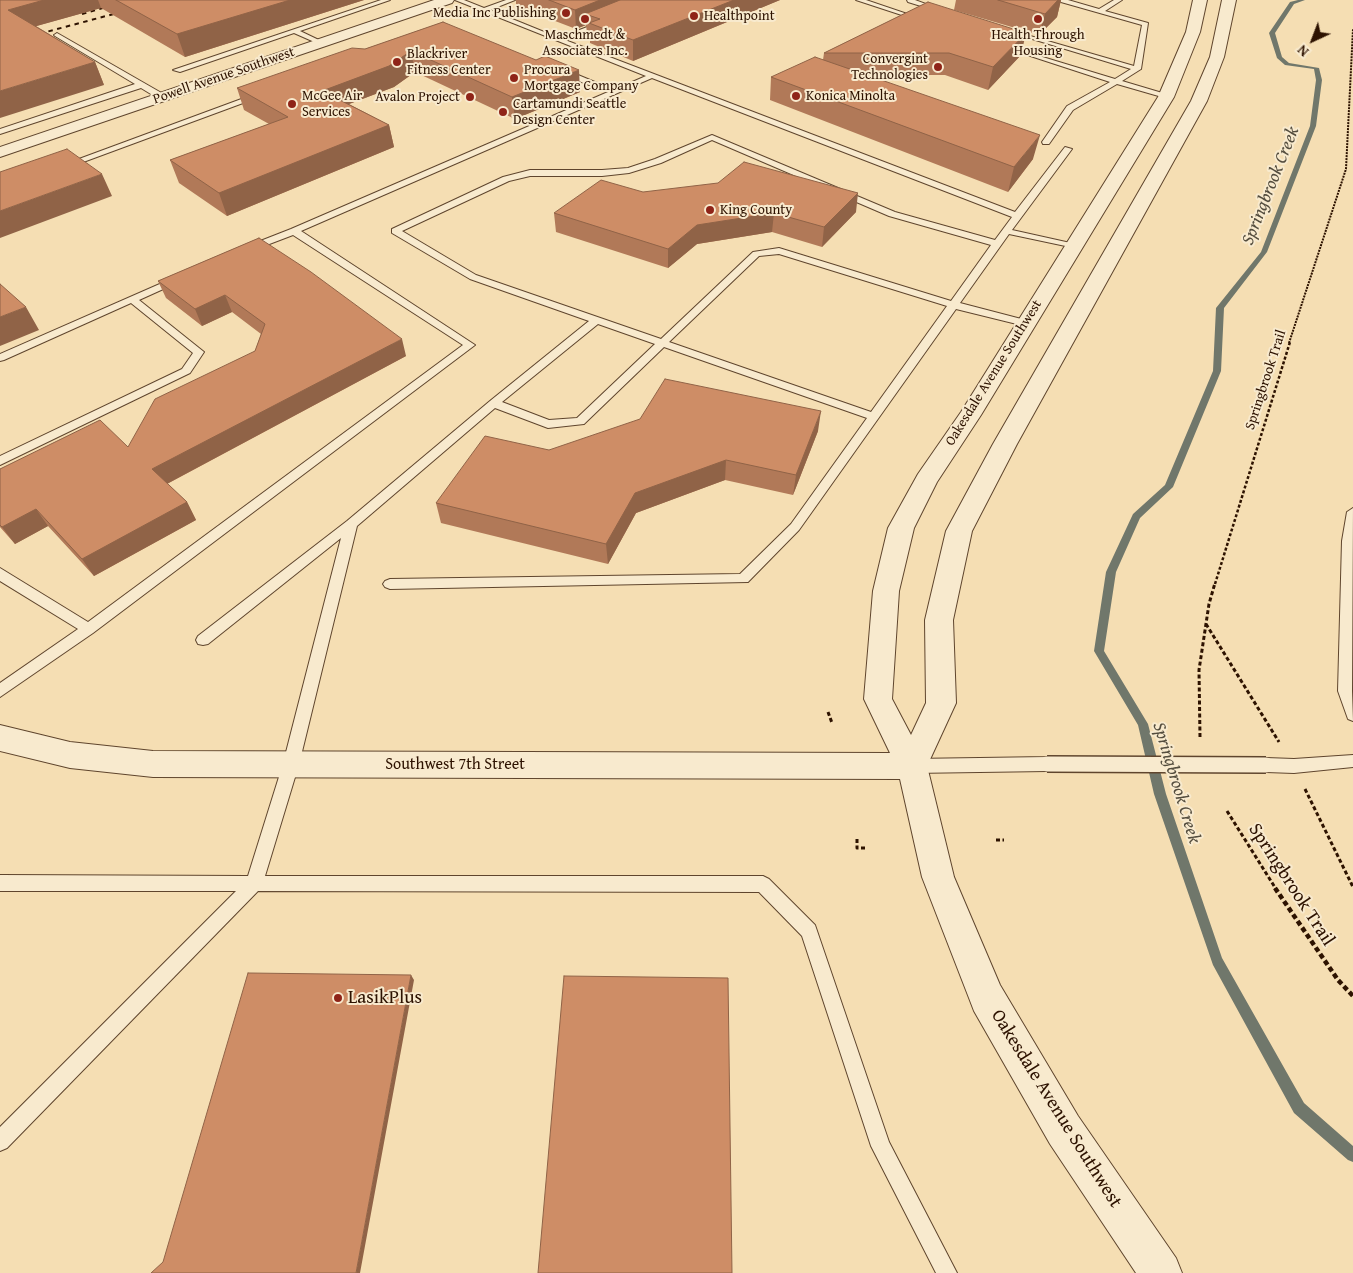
<!DOCTYPE html>
<html>
<head>
<meta charset="utf-8">
<style>
	body { margin:0 }
	#map { position:relative; width:1353px; height:1273px; overflow:hidden; background:#f5deb3; font-family:"Gentium Book Plus",serif }
	canvas { display:block }
	.north { position:absolute; left:1288px; top:15px; width:50px; height:50px; -webkit-text-stroke:4px #f8eace; paint-order:stroke; rotate:223deg; font-size:14px; font-weight:700; line-height:20px; text-align:center; color:#2d1200 }
	.north::after { content:''; display:block; margin:auto; width:18px; height:22px; background:#2d1200; clip-path:polygon(50% 0,100% 100%,50% 72%,0 100%) }
</style>
</head>
<body>
<div id="map">
<canvas width="1353" height="1273"></canvas>
<div class="north">N</div>
</div>
<script>
const ctx = document.querySelector('canvas').getContext('2d');
ctx.lineJoin = 'round';
function poly(rows) {
  const path = new Path2D();
  for (const r of rows) {
    path.moveTo(r[0], r[1]);
    for (let i = 2; i < r.length; i += 2) path.lineTo(r[i], r[i + 1]);
  }
  return path;
}
function paint(path, color) {
  ctx.fillStyle = color;
  ctx.fill(path, 'evenodd');
}
function stroke(path, color, width, dash) {
  ctx.strokeStyle = color;
  ctx.lineWidth = width;
  ctx.lineCap = dash ? 'butt' : 'round';
  ctx.setLineDash(dash || []);
  ctx.stroke(path);
}
function label(font, color, halo, rows, align = 'center') {
  ctx.font = font + ' "Gentium Book Plus",serif';
  ctx.lineWidth = 4;
  ctx.setLineDash([]);
  ctx.textBaseline = 'middle';
  ctx.strokeStyle = halo;
  ctx.fillStyle = color;
  for (const [text, x, y, turn = 0] of rows) {
    ctx.save();
    ctx.translate(x, y);
    ctx.rotate((+turn || 0) * Math.PI / 180);
    ctx.textAlign = isNaN(turn) ? turn : align;
    if (halo) ctx.strokeText(text, 0, 0);
    ctx.fillText(text, 0, 0);
    ctx.restore();
  }
}
paint(poly([
	[1298,0,1305,0,1294,4,1275,33,1282,57,1289,63,1319,68,1322,80,1316,126,1267,252,1224,308,1221,371,1173,487,1140,518,1116,572,1104,651,1148,724,1166,794,1222,958,1304,1103,1353,1146,1353,1162,1348,1160,1294,1113,1213,965,1154,794,1138,725,1094,651,1106,572,1133,514,1165,485,1213,371,1216,308,1261,252,1310,126,1316,80,1314,69,1285,65,1277,58,1269,33,1290,2,1298,0]
]), '#70776b');
const service = poly([
	[381,0,390,0,300,31,323,42,323,44,319,44,294,33,180,72,173,70,381,0],
	[455,0,464,0,484,8,506,0,515,0,490,10,559,38,600,22,604,22,604,24,565,40,1015,212,1065,147,1072,149,1012,230,1075,244,1075,248,1009,234,960,303,1029,321,1029,325,1025,326,956,309,799,530,748,582,390,589,385,587,383,584,385,581,390,579,740,574,791,524,867,418,664,347,584,424,548,428,495,408,357,526,299,764,265,876,763,876,769,879,815,925,889,1142,957,1273,936,1273,871,1146,802,936,759,892,258,891,7,1148,0,1151,0,1127,236,891,0,891,0,875,248,876,283,764,341,538,208,644,203,645,198,644,196,640,198,636,347,521,490,401,589,321,470,279,392,233,392,229,503,177,530,170,602,170,628,168,655,159,712,135,895,212,995,240,1012,217,652,78,301,231,475,345,93,633,0,697,0,683,78,629,0,581,0,568,88,622,463,345,293,235,251,251,245,251,245,247,291,229,608,92,560,74,560,70,566,70,614,90,646,76,455,0],
	[712,140,889,216,991,245,951,301,779,248,753,252,661,339,476,275,402,231,509,181,530,176,602,176,629,173,661,163,712,140],
	[779,254,947,306,871,412,669,342,759,256,779,254],
	[598,324,655,344,577,418,549,420,502,402,598,324],
	[856,0,866,0,925,20,920,21,856,0],
	[907,0,915,0,942,10,937,11,908,2,907,0],
	[1060,0,1068,0,1099,9,1114,0,1122,0,1105,11,1148,23,1141,69,1122,81,1169,95,1169,99,1117,84,1073,110,1049,144,1043,144,1042,142,1067,106,1110,82,1003,47,1003,45,1115,79,1131,69,1006,31,1006,29,1134,66,1142,25,1061,2,1060,0],
	[57,33,165,95,166,97,159,99,141,88,0,134,0,129,135,84,55,36,54,35,57,33],
	[255,94,262,96,67,168,60,166,255,94],
	[178,276,183,279,181,281,139,300,204,352,190,373,0,465,0,456,182,369,193,353,131,303,4,360,0,361,0,354,178,276],
	[1353,508,1352,691,1353,721,1348,719,1338,691,1342,541,1347,512,1353,508],
	[1353,755,1353,767,1294,773,1266,772,1261,770,1258,765,1261,760,1266,758,1294,759,1353,755],
	[1047,757,1052,759,1055,764,1052,769,1047,771,912,773,907,771,904,766,907,761,912,759,1047,757]
]);
const minor = poly([
	[434,0,454,0,452,3,0,157,0,147,434,0]
]);
const tertiary = poly([
	[1193,0,1207,0,1200,32,1174,97,981,415,937,482,914,528,899,591,892,699,911,735,926,703,925,620,946,531,993,444,1191,101,1210,57,1222,0,1236,0,1224,57,1207,101,1017,444,972,531,953,620,956,703,927,766,954,877,1000,985,1078,1116,1176,1258,1182,1273,1136,1273,1050,1144,974,1011,969,998,922,877,900,779,153,777,70,768,0,751,0,725,70,742,153,751,890,753,864,699,873,591,888,528,918,474,961,412,1158,97,1186,32,1193,0]
]);
stroke(service, '#5f452d', 2);
stroke(minor, '#5f452d', 2);
stroke(tertiary, '#5f452d', 2);
stroke(poly([
	[1289,343,1346,169,1353,29]
]), '#2d1200', 2, [2, 1]);
stroke(poly([
	[1215,584,1290,342]
]), '#2d1200', 2.5, [3, 2]);
stroke(poly([
	[1206,624,1279,742],
	[828,712,832,723],
	[1200,737,1199,670,1209,604,1215,583],
	[1305,789,1353,887],
	[1227,811,1276,889],
	[857,839,857,848,867,848],
	[996,840,1004,840]
]), '#2d1200', 3, [4, 2.5]);
stroke(poly([
	[1275,888,1338,980,1353,996]
]), '#2d1200', 4.5, [5, 3]);
paint(service, '#f8eace');
paint(minor, '#f8eace');
paint(tertiary, '#f8eace');
stroke(poly([
	[82,14,130,0],
	[31,36,125,11]
]), '#2d1200', 2, [4.5, 4.5]);
const serviceBridge = poly([
	[1047,764,1266,765]
]);
stroke(serviceBridge, '#5f452d', 18, []);
stroke(serviceBridge, '#f8eace', 15);
paint(poly([
	[0,0,364,0,185,57,101,8,36,26,95,62,104,85],
	[516,0,780,0,633,61,590,43,590,34,587,33,586,25,576,29,516,6],
	[956,0,1061,0,1057,17,1039,35,954,10],
	[928,2,1021,55,988,90,945,75,869,75,1033,159,1008,192,770,100,771,77,823,60,824,53],
	[443,22,580,92,515,119,415,72,394,87,349,104,389,125,394,147,227,216,179,183,170,160,269,124,244,110,237,88,365,49],
	[643,192,856,212,822,247,772,232,697,244,668,268,556,232,554,213],
	[259,238,406,356,167,484,187,502,196,520,94,576,48,526,15,544,0,527,0,469,128,447,255,351,261,334,232,312,202,326,166,298,158,281],
	[818,431,793,495,725,480,636,513,608,564,441,523,436,503,549,450]
]), '#b17958');
paint(poly([
	[44,0,98,0,101,8,19,31,8,10],
	[290,0,364,0,185,57,177,34],
	[600,0,650,0,600,19,585,14,586,25,576,29,575,10],
	[734,0,780,0,633,61,633,40],
	[1058,0,1061,0,1057,17,1039,35,1045,14],
	[1026,33,1021,55,988,90,993,67],
	[411,51,415,72,394,87,328,112,322,91],
	[95,62,104,85,0,118,0,91],
	[579,70,580,92,515,119,512,97],
	[389,125,394,147,227,216,219,193],
	[1040,135,1033,159,1008,192,1014,167],
	[102,174,112,196,0,238,0,211],
	[858,193,856,212,822,247,824,227],
	[774,213,772,232,697,244,668,268,668,249,697,225],
	[225,295,232,312,202,326,195,309],
	[26,307,39,330,0,346,0,317],
	[402,339,406,356,161,487,152,469],
	[821,411,818,431,793,495,796,475],
	[726,460,725,480,636,513,608,564,606,544,635,493],
	[187,502,196,520,94,576,82,559],
	[36,509,48,526,15,544,2,527],
	[411,975,414,980,360,1273,356,1273]
]), '#906347');
const building = poly([
	[0,0,44,0,8,10,95,62,0,91,0,0],
	[116,0,290,0,177,34,116,0],
	[549,0,600,0,575,10,549,0],
	[620,0,734,0,633,40,589,23,600,19,585,14,620,0],
	[998,0,1058,0,1045,14,998,0],
	[928,2,1026,33,993,67,949,53,824,53,928,2],
	[443,22,536,60,545,56,579,70,512,97,411,51,389,66,322,91,389,125,219,193,170,160,288,117,237,88,352,48,365,49,443,22],
	[815,57,1040,135,1014,167,771,77,815,57],
	[67,149,102,174,0,211,0,172,67,149],
	[744,162,858,193,824,227,774,213,697,225,668,249,554,213,601,180,643,192,718,183,744,162],
	[259,238,311,272,402,339,152,469,187,502,82,559,36,509,2,527,0,525,0,469,100,420,128,447,155,399,255,351,265,324,225,295,195,309,158,281,259,238],
	[0,284,26,307,0,317,0,284],
	[665,379,821,411,796,475,726,460,635,493,606,544,436,503,485,436,549,450,640,419,665,379],
	[248,973,411,975,356,1273,151,1273,163,1262,248,973],
	[564,976,728,978,732,1273,538,1273,564,976]
]);
paint(building, '#ce8d66');
stroke(building, '#906347', 1);
for (const [x, y, r, color] of [
	[566,13,5,"#8f2418"],
	[694,16,5,"#8f2418"],
	[585,19,5,"#8f2418"],
	[1038,19,5,"#8f2418"],
	[397,62,5,"#8f2418"],
	[938,67,5,"#8f2418"],
	[514,78,5,"#8f2418"],
	[796,96,5,"#8f2418"],
	[470,97,5,"#8f2418"],
	[292,104,5,"#8f2418"],
	[503,112,5,"#8f2418"],
	[710,210,5,"#8f2418"],
	[338,998,5,"#8f2418"]
]) {
  const dot = new Path2D();
  dot.arc(x, y, r, 0, 2 * Math.PI);
  ctx.fillStyle = color;
  ctx.fill(dot);
  stroke(dot, '#f8eace', 2);
}
label('14px', '#2d1200', '#f8eace', [
	["Media Inc Publishing",556,13,"right"],
	["Healthpoint",704,16],
	["Maschmedt &",585,35,"center"],
	["Associates Inc.",585,51,"center"],
	["Health Through",1038,35,"center"],
	["Housing",1038,51,"center"],
	["Blackriver",407,54],
	["Fitness Center",407,70],
	["Convergint",928,59,"right"],
	["Technologies",928,75,"right"],
	["Procura",524,70],
	["Mortgage Company",524,86],
	["McGee Air",302,96],
	["Services",302,112],
	["Konica Minolta",806,96],
	["Avalon Project",460,97,"right"],
	["Cartamundi Seattle",513,104],
	["Design Center",513,120],
	["King County",720,210]
], 'left');
label('14px', '#2d1200', '#f8eace', [
	["Powell Avenue Southwest",224,76,-19],
	["Oakesdale Avenue Southwest",994,373,-58],
	["Springbrook Trail",1266,380,-72]
]);
label('16px', '#2d1200', '#f8eace', [
	["Southwest 7th Street",455,765]
]);
label('italic 18px', '#544d3e', '#f8eace', [
	["Springbrook Creek",1271,186,-68],
	["Springbrook Creek",1176,783,73]
]);
label('19px', '#2d1200', '#f8eace', [
	["Springbrook Trail",1291,885,57],
	["Oakesdale Avenue Southwest",1056,1109,58]
]);
label('19px', '#2d1200', '#f8eace', [
	["LasikPlus",348,998]
], 'left');
</script>
</body>
</html>
